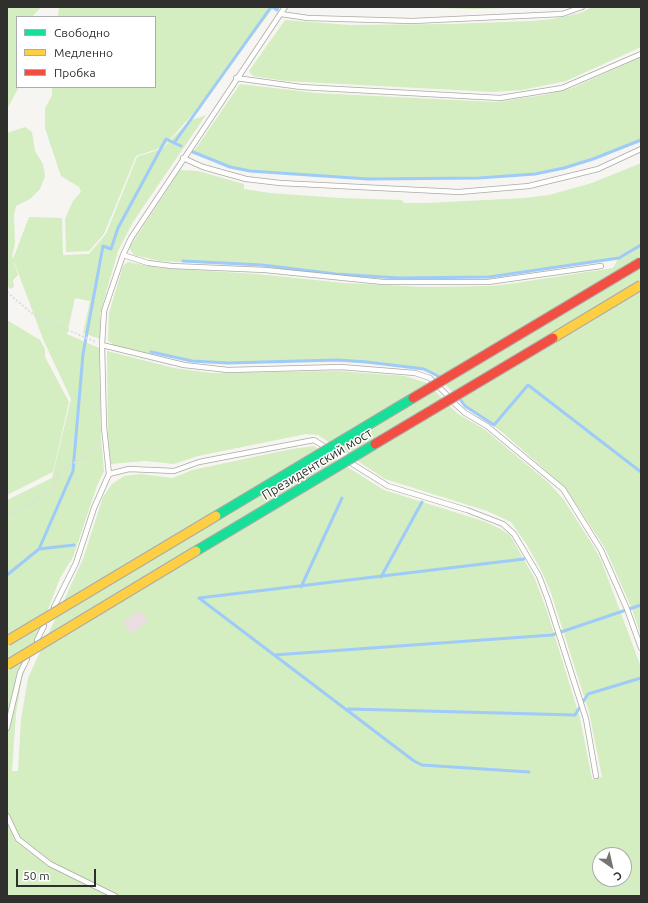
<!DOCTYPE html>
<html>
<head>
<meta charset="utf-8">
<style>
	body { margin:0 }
	#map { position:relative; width:648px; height:903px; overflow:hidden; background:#f7f5f2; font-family:Ubuntu,sans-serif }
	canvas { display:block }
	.frame { position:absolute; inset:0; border:8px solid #2f2f2d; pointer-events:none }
	.legend { position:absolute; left:16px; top:16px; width:140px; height:72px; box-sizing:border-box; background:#fff; border:1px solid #acacab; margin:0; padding:5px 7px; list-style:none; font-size:12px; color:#2f2f2d }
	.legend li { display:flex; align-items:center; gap:8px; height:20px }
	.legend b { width:20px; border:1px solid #acacab }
	.north { position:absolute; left:592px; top:847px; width:40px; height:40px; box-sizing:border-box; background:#fff; border:1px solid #acacab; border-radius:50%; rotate:146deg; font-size:11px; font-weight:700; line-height:16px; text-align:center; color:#2f2f2d }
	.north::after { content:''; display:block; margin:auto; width:14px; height:18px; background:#757472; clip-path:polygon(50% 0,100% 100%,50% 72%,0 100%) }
	.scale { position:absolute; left:16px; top:869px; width:80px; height:18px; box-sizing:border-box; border:2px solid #2f2f2d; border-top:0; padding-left:5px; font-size:12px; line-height:14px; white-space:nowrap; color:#2f2f2d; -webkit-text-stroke:3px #fff; paint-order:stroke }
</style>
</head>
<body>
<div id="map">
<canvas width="648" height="903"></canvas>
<div class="frame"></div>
<ul class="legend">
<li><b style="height:5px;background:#16e098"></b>Свободно</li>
<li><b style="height:5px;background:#ffcf43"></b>Медленно</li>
<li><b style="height:5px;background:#f24e42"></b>Пробка</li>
</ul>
<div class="north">С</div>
<div class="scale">50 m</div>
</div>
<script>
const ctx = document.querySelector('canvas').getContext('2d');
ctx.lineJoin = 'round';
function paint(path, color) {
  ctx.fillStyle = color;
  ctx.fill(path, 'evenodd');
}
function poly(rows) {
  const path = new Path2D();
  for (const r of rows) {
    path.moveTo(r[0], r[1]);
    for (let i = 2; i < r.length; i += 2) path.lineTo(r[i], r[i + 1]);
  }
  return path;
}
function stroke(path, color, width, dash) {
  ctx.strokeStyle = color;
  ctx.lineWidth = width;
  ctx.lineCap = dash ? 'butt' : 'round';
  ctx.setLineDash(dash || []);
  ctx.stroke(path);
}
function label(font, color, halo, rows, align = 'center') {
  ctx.font = font + ' Ubuntu,sans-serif';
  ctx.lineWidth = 3;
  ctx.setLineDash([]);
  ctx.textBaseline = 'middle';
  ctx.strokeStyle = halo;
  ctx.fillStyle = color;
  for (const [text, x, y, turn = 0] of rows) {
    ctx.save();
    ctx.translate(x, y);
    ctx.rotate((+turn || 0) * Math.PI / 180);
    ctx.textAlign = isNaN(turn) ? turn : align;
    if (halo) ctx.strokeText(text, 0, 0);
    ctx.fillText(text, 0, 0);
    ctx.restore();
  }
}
paint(poly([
	[7,7,41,7,32,17,17,17,17,87,19,87,7,109],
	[59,7,274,7,201,105,163,147,136,156,104,234,89,251,66,252,65,219,73,201,81,192,79,187,61,176,45,128,45,108,52,96,52,87,155,87,155,17,58,17],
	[387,7,536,7,477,9],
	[592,7,641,7,641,47,566,81,522,90,494,92,285,81,253,76,249,71,285,20,350,25,450,24,531,21,553,19,580,13],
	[641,57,641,140,593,159,564,168,534,173,479,177,369,178,250,171,230,167,194,151,240,84,316,93,495,102,544,95,572,88],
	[206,115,133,222,118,251,100,314,100,339,83,333,90,301,75,298,67,334,99,348,101,438,104,471,97,486,73,557,60,578,22,678,16,713,12,771,18,771,21,719,28,678,83,559,103,497,112,484,124,476,141,474,173,478,192,470,292,449,314,446,384,490,483,521,499,528,510,535,535,579,547,611,580,718,592,779,602,777,589,712,551,593,542,572,527,545,511,522,487,511,385,479,318,435,306,434,198,456,174,464,145,461,111,464,108,437,107,351,174,368,211,373,338,371,405,376,427,383,458,414,484,429,549,483,564,500,594,547,601,560,641,667,641,896,7,896,7,500,52,478,71,399,43,339,13,259,29,217,62,218,63,255,89,254,106,234,137,157,163,148,189,121],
	[600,855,624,855,624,879,600,879],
	[25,127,32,132,35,151,43,164,45,176,40,189,30,199,16,206,14,215,15,243,12,256,18,275,13,280,14,287,10,289,7,285,7,133],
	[641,163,641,636,632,609,605,548,565,487,502,432,465,406,436,374,424,370,408,367,337,361,228,364,192,361,151,353,150,355,112,346,112,343,108,341,109,313,123,266,128,262,160,268,257,274,344,283,425,287,490,286,509,284,613,268,618,259,489,278,425,279,364,277,262,266,160,261,134,255,129,248,180,170,198,171,244,184,244,189,270,193,340,198,402,200,404,203,428,203,524,198,549,195,592,183],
	[7,320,40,340,45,349,45,357,69,402,53,472,7,495]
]), '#d4edc1');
stroke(poly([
	[272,7,277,10,278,7],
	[174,143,271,7],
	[193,152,230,167,250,171,368,179,479,178,535,174,564,168,593,159,641,140],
	[183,261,262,265,336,274,399,278,489,277,619,258,641,245],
	[151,352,192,361,228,363,337,360,367,362,424,369,438,376],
	[460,399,465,406,494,425,528,385,641,472],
	[39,549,74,545],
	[7,575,39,549,73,471,83,354,103,246,111,249,118,228,166,139,181,146],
	[381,577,422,502],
	[301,587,342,498],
	[199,598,414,761,422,765,529,772],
	[199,598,524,559],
	[274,655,552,635,641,605],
	[349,709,575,715,588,694,641,678]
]), '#9fcbf8', 3);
paint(poly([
	[140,610,148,622,131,633,123,622]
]), '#ecdde2');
const lane = poly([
	[281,14,308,18,412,21,562,14,582,7],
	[236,78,301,87,500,98,562,88,641,54],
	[183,158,203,167,246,179,280,183,459,192,529,186,598,169,641,149],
	[123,255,148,263,172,266,265,270,383,282,488,282,601,266],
	[102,345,184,365,228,370,341,367,415,373,430,378,449,397],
	[453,402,465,413,487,426,563,489,601,550,627,609,641,648],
	[351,463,388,486,467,510,503,524,514,534,539,576,548,600,586,719,596,776],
	[109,474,129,469,174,471,199,462,314,440,325,447],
	[54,607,76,563,94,508,109,474,104,427,102,345,104,311,123,255,131,238,285,7],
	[37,640,44,626],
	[7,728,20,673,27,659],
	[7,816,18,839,50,864,115,896]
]);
stroke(lane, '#abaaa8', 6);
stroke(poly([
	[7,292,35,316,96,342],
	[7,516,51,490,55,486,59,473,84,456,98,442]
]), '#dedede', 2, [2, 2]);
stroke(lane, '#fefefd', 4.5);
const fastBridge = poly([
	[216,516,413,398],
	[196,551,375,444]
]);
const slowBridge = poly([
	[553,338,641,285],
	[7,641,216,516],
	[7,665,196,551]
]);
const jamBridge = poly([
	[413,398,641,262],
	[375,444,553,338]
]);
stroke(fastBridge, '#abaaa8', 11, []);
stroke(slowBridge, '#abaaa8', 11, []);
stroke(jamBridge, '#abaaa8', 11, []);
stroke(fastBridge, '#16e098', 9);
stroke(slowBridge, '#ffcf43', 9);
stroke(jamBridge, '#f24e42', 9);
label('13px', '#2f2f2d', '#fff', [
	["Президентский мост",317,464,-31]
]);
</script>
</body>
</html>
